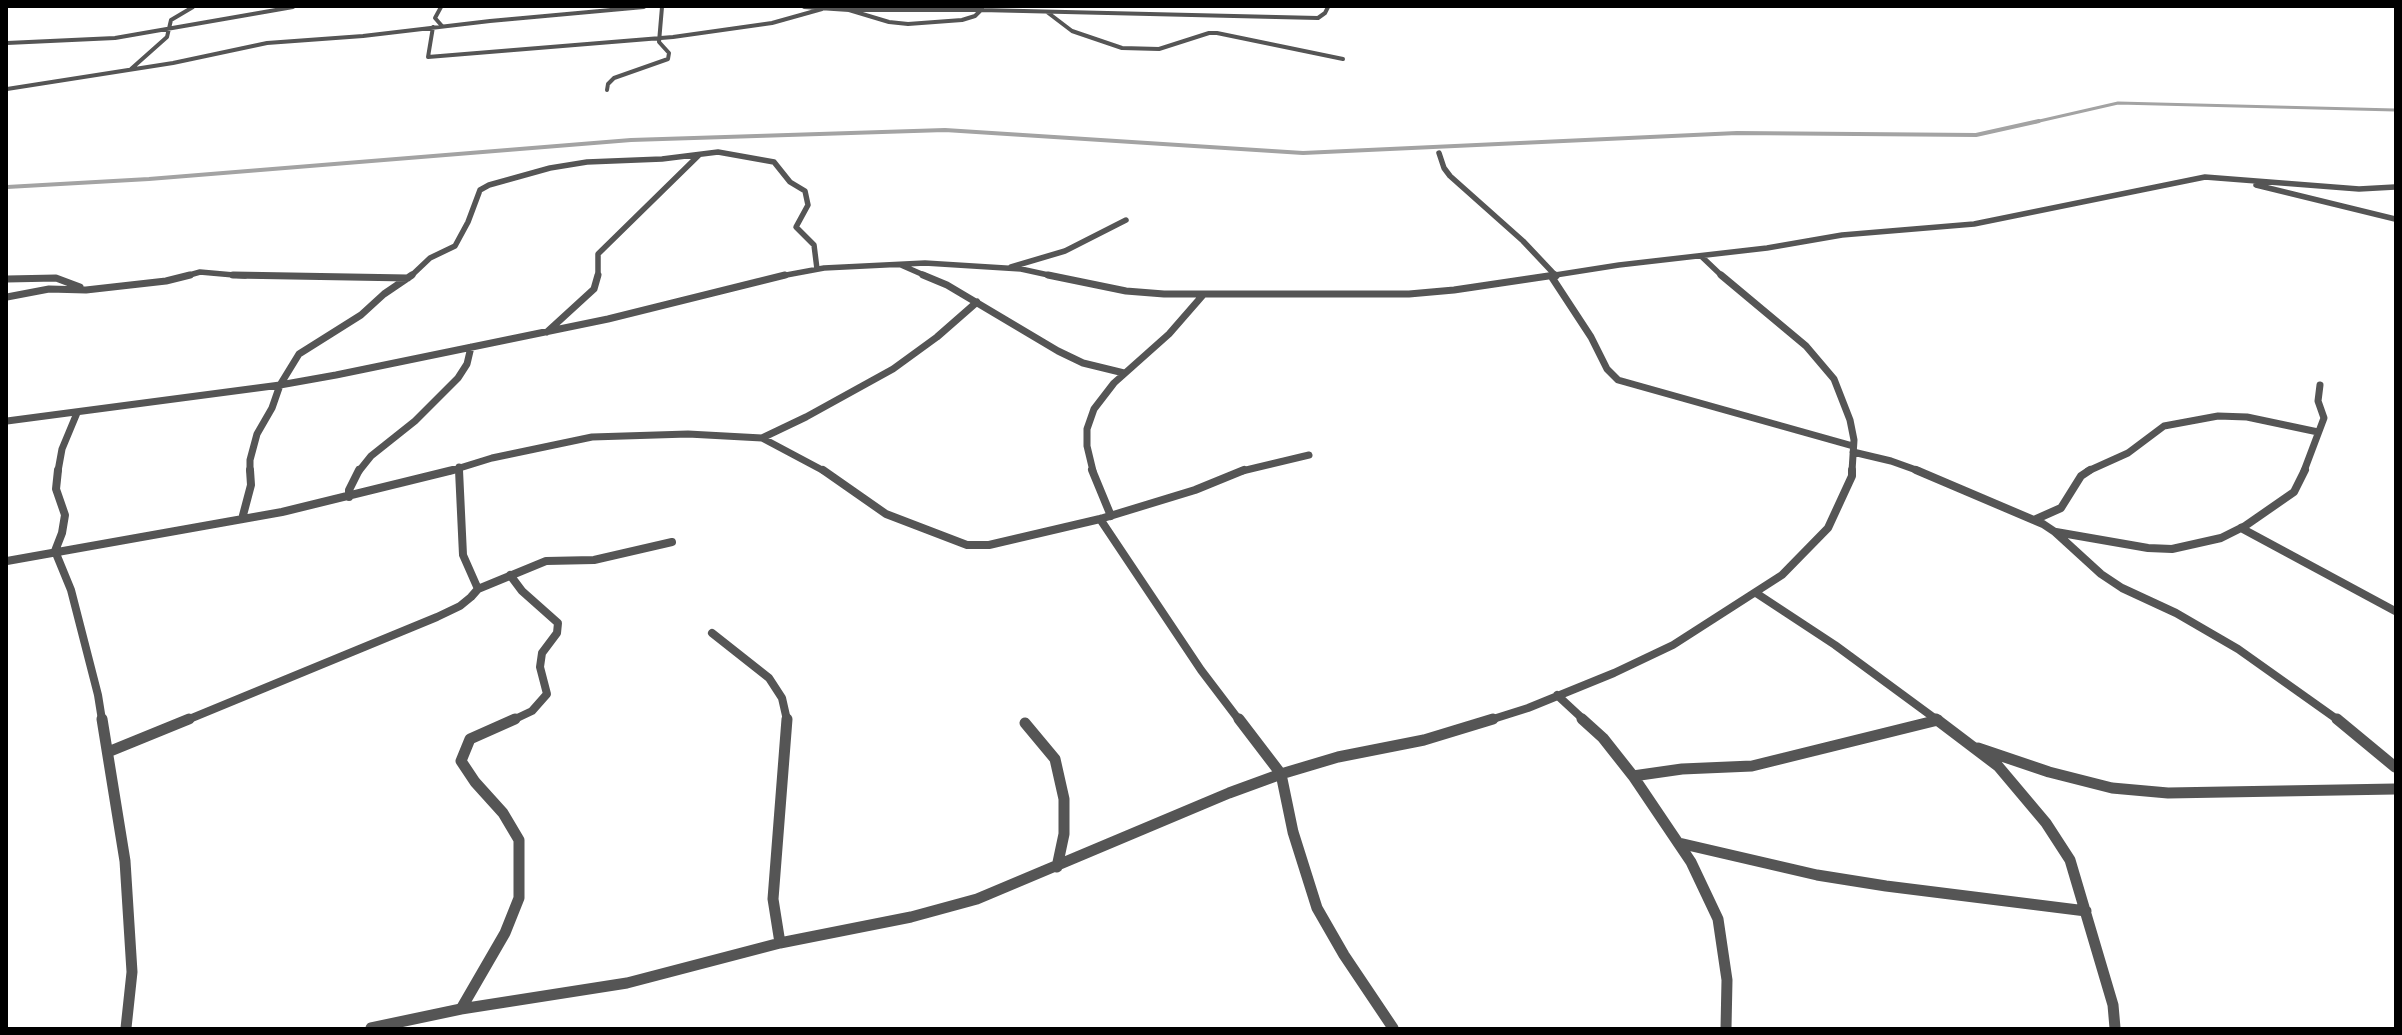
<!DOCTYPE html>
<html>
<head>
<meta charset="utf-8">
<style>
	body { margin:0 }
	#map { position:relative; width:2402px; height:1035px; overflow:hidden; background:#fff; font-family:Raleway,sans-serif }
	canvas { display:block }
	.frame { position:absolute; inset:0; border:8px solid #000; pointer-events:none }
</style>
</head>
<body>
<div id="map">
<canvas width="2402" height="1035"></canvas>
<div class="frame"></div>
</div>
<script>
const ctx = document.querySelector('canvas').getContext('2d');
ctx.lineJoin = 'round';
function poly(rows) {
  const path = new Path2D();
  for (const r of rows) {
    path.moveTo(r[0], r[1]);
    for (let i = 2; i < r.length; i += 2) path.lineTo(r[i], r[i + 1]);
  }
  return path;
}
function stroke(path, color, width, dash) {
  ctx.strokeStyle = color;
  ctx.lineWidth = width;
  ctx.lineCap = dash ? 'butt' : 'round';
  ctx.setLineDash(dash || []);
  ctx.stroke(path);
}
stroke(poly([
	[2035,122,2118,103,2395,110]
]), '#a3a3a3', 3);
stroke(poly([
	[7,187,149,179,631,140,945,130,1303,153,1737,133,1976,135,2039,121]
]), '#a3a3a3', 4);
stroke(poly([
	[441,7,435,18,442,26],
	[804,7,849,10,978,10,982,8],
	[849,10,889,22,908,24,962,20,975,16,981,10,1318,18,1325,13,1328,7],
	[1047,12,1072,31,1122,48,1159,49,1209,33,1217,33,1343,59],
	[433,27,428,57,673,37,772,23,822,9],
	[7,43,115,38,293,7],
	[131,69,167,37,171,20,193,7],
	[7,89,173,63,267,43,363,36,490,21,644,7],
	[607,90,608,84,614,78,668,59,669,53,659,42,662,7]
]), '#555', 4);
stroke(poly([
	[1439,153,1444,168,1450,176,1523,241,1556,276],
	[2256,185,2395,219],
	[1701,256,1722,276],
	[901,265,926,276],
	[1011,267,1065,251,1126,220],
	[186,276,200,272,245,276],
	[411,276,430,258,455,246,468,222,480,190,489,185,550,168,587,162,662,159,718,152,774,162,790,182,805,191,808,205,796,227,814,245,817,269],
	[598,276,598,254,699,155],
	[781,276,824,268,925,263,1021,269,1053,276],
	[1549,276,1619,265,1767,248,1842,235,1974,224,2205,177,2359,189,2395,187]
]), '#555', 5.5);
stroke(poly([
	[233,275,408,278],
	[923,275,947,285,1058,351,1083,363,1124,373],
	[1048,275,1126,291,1164,294,1409,294,1454,290,1555,275],
	[1555,275,1556,276],
	[1721,275,1806,346,1834,379,1850,420,1854,440,1852,471],
	[1551,276,1591,337,1607,369,1618,380,1853,446],
	[7,279,56,278,80,287],
	[7,297,49,289,86,290,166,281,190,275],
	[547,332,594,289,598,275],
	[7,421,280,385,336,375,608,319,785,275],
	[762,438,806,417,893,369,937,337,977,302],
	[1853,452,1891,461,1919,471],
	[459,467,459,471],
	[58,471,62,449,77,413],
	[250,471,250,460,257,434,272,408,280,385,299,354,361,315,384,294,412,275],
	[359,471,371,456,415,421,458,378,467,364,471,347],
	[450,471,492,458,592,437,688,434,762,438,824,471],
	[1093,471,1087,446,1087,429,1094,409,1114,383,1169,334,1203,295],
	[1242,471,1309,455],
	[2088,471,2128,453,2164,426,2218,416,2247,417,2318,432],
	[2304,471,2324,418,2318,401,2320,385]
]), '#555', 7);
stroke(poly([
	[58,470,56,489,65,515,62,533,55,551,71,590,98,695,102,720],
	[823,470,886,514,967,545,989,545,1100,519,1195,490,1244,470],
	[1092,470,1111,516],
	[1916,470,2043,524,2055,532,2101,574,2122,588,2176,613,2238,649,2338,720],
	[349,497,349,490,359,470],
	[242,519,251,485,250,470],
	[1100,519,1201,670,1239,720],
	[2034,520,2061,508,2081,476,2090,470],
	[2241,528,2395,611],
	[2056,532,2148,548,2172,549,2221,538,2245,526,2294,492,2305,470],
	[7,561,282,512,453,470],
	[510,575,522,591,558,623,557,633,542,653,540,667,547,694,532,711,513,720],
	[478,589,546,561,594,560,672,542],
	[1756,593,1835,645,1937,720],
	[712,633,769,678,782,698,787,720],
	[1557,695,1584,720],
	[187,720,437,617,460,606,471,597,478,589,463,555,459,470],
	[1490,720,1528,708,1614,673,1673,645,1782,575,1828,528,1852,476,1852,470]
]), '#555', 8);
stroke(poly([
	[102,719,125,861,132,972,126,1028],
	[1239,719,1281,774,1293,832,1317,908,1344,955,1393,1028],
	[1582,719,1603,738,1633,776,1691,862,1718,919,1727,980,1726,1028],
	[1936,719,1998,766,2046,823,2070,860,2113,1005,2115,1028],
	[2337,719,2395,767],
	[1025,723,1055,759,1064,799,1064,834,1057,867],
	[1978,748,2049,772,2112,788,2168,793,2395,789],
	[108,752,189,719],
	[1633,776,1682,769,1752,766,1938,720],
	[1679,843,1817,875,1886,886,2086,911],
	[780,943,773,899,787,719],
	[461,1009,505,933,519,898,519,840,503,813,475,782,461,761,470,739,515,719],
	[371,1028,461,1009,627,983,780,943,911,917,977,899,1229,793,1281,774,1338,757,1424,740,1493,719]
]), '#555', 11);
</script>
</body>
</html>
